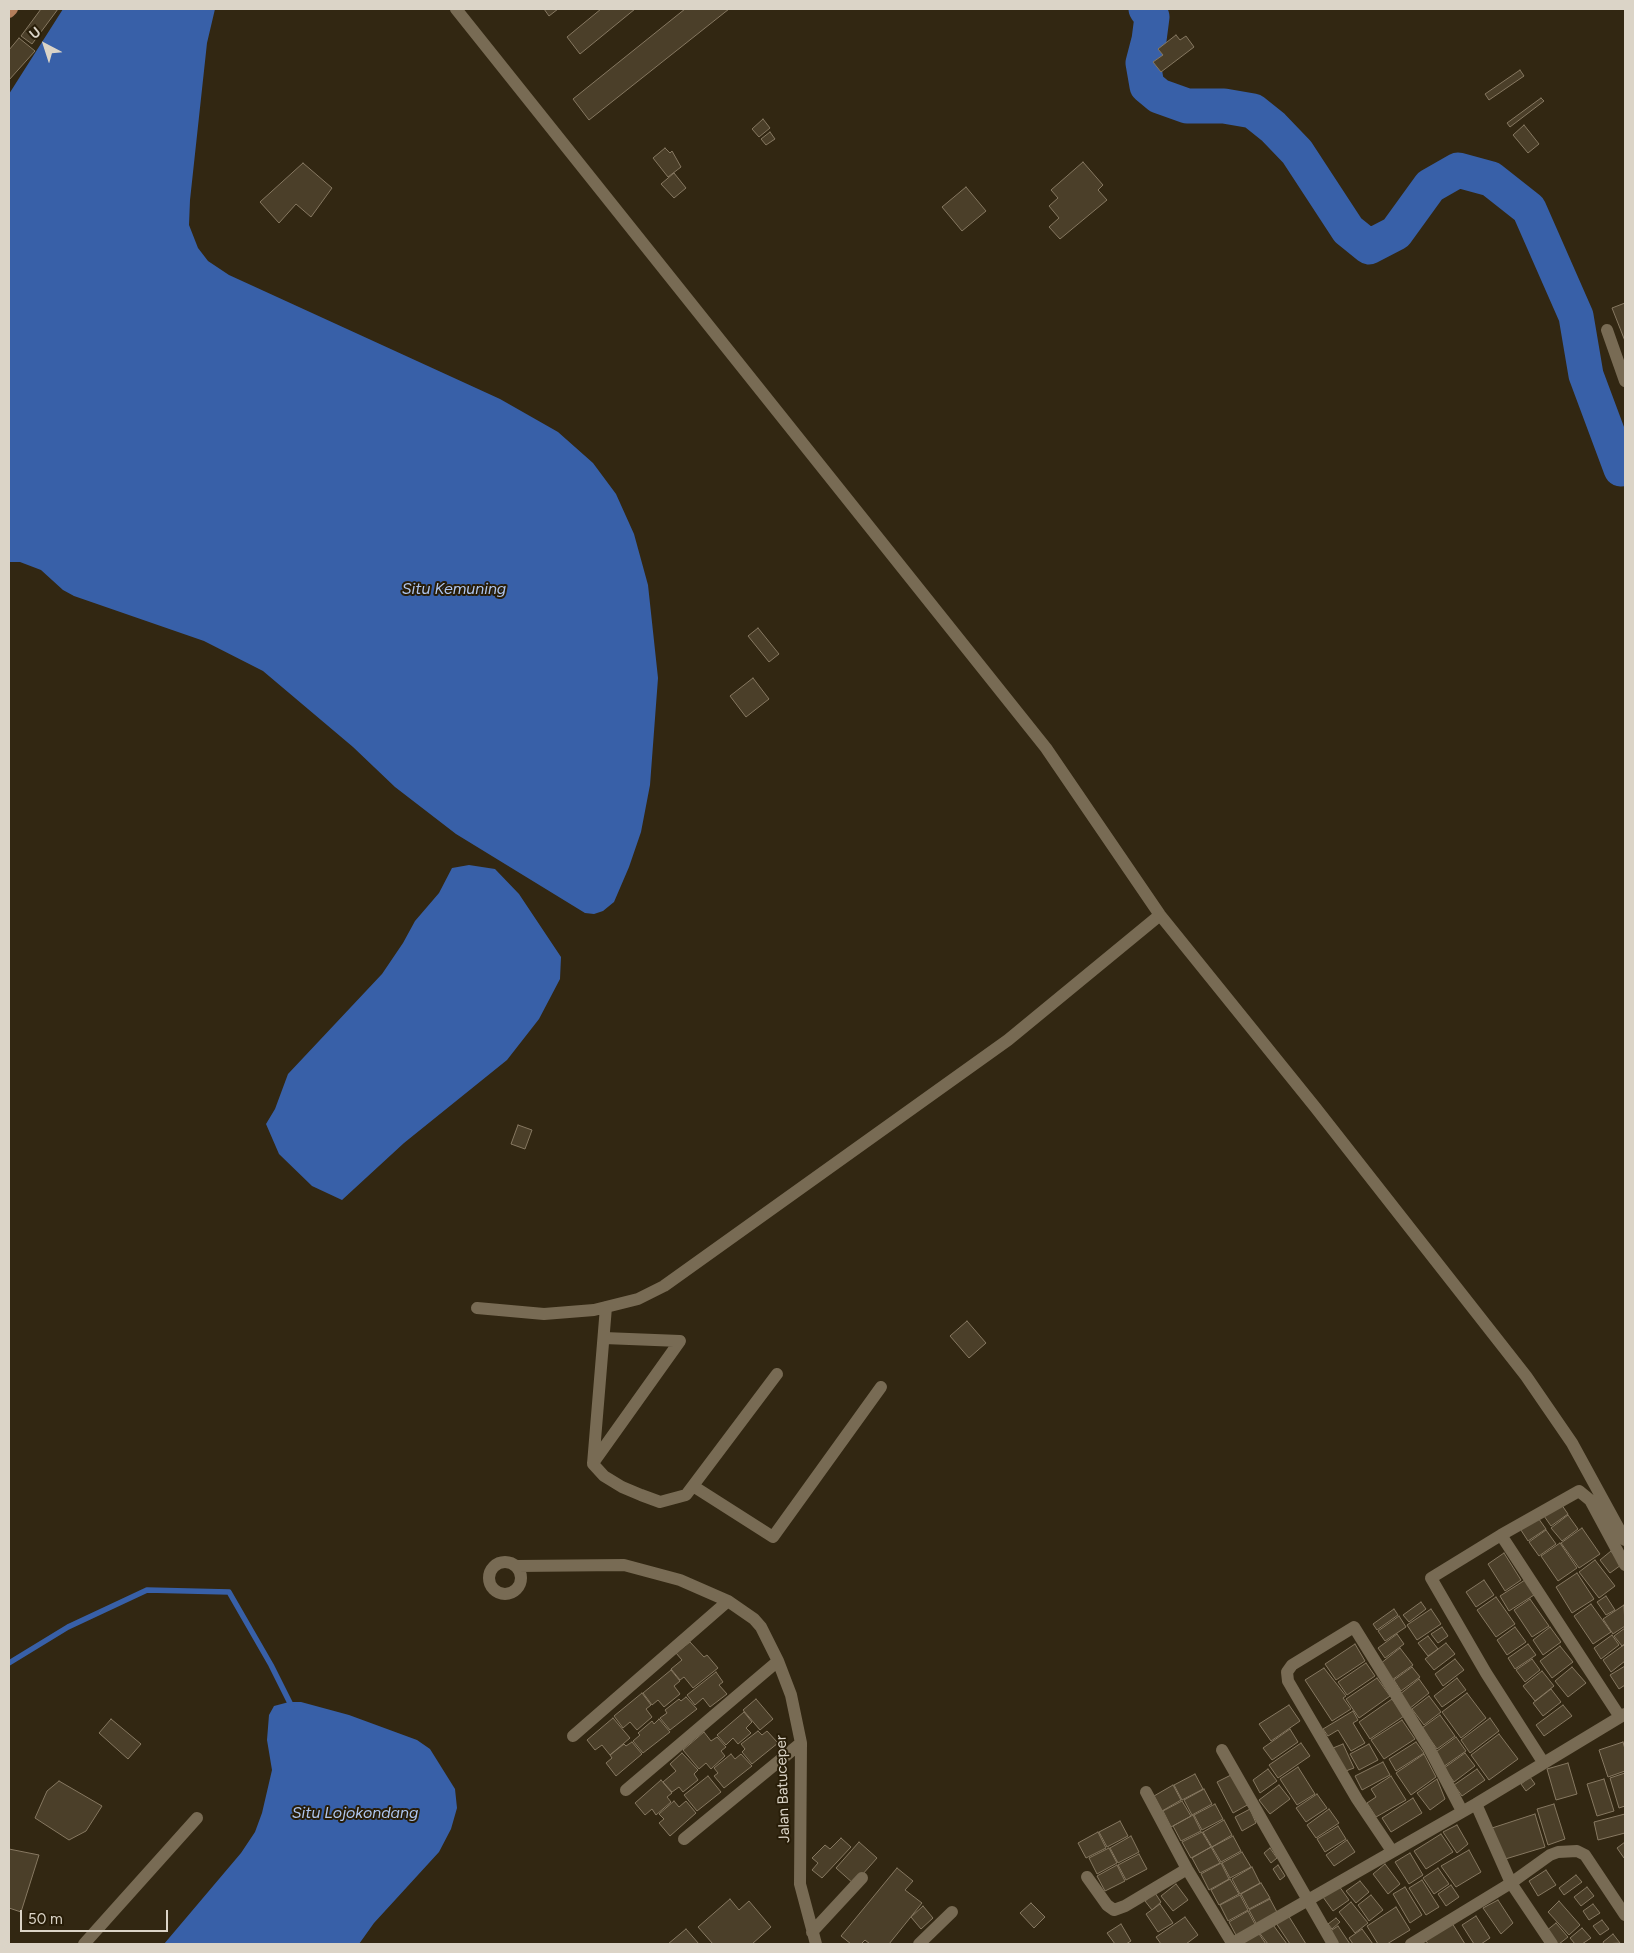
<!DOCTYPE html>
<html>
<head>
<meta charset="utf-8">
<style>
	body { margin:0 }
	#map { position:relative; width:1634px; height:1953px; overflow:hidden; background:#322712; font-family:Figtree,sans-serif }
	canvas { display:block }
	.frame { position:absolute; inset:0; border:10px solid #dbd4c7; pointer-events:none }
	.north { position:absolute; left:20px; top:20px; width:50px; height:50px; -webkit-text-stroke:4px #281d08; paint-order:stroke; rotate:320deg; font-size:14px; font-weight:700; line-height:20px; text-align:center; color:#dbd4c7 }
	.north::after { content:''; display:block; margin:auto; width:18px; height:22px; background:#dbd4c7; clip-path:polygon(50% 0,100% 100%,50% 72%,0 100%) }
	.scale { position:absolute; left:20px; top:1910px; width:148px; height:22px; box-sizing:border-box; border:2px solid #dbd4c7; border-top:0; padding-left:6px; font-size:15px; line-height:18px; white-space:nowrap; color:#dbd4c7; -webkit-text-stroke:4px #281d08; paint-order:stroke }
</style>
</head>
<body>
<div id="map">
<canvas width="1634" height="1953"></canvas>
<div class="frame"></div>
<div class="north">U</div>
<div class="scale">50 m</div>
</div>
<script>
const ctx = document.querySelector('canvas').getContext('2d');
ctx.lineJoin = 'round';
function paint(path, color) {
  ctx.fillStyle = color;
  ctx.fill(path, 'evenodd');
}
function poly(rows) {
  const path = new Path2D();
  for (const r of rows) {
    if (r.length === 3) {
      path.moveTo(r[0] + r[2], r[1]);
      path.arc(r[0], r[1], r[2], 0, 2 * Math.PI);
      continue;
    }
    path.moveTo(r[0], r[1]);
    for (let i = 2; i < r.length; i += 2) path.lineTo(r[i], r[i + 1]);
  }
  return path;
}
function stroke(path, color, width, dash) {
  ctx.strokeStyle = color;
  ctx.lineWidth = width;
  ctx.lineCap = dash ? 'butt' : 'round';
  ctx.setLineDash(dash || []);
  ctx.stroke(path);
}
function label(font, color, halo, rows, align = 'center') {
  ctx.font = font + ' Figtree,sans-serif';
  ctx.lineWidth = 4;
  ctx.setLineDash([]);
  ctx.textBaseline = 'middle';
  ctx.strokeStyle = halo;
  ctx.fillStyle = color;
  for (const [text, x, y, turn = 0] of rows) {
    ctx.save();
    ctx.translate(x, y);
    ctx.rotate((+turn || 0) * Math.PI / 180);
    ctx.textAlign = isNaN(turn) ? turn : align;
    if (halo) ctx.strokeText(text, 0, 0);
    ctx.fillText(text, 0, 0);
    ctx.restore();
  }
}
paint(poly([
	[63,9,215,9,207,43,190,200,189,225,198,248,208,261,229,275,500,399,558,432,593,463,616,494,634,534,648,585,658,678,650,785,641,832,629,867,614,902,603,911,594,914,585,913,456,834,395,787,353,747,263,671,204,641,74,596,63,590,41,570,20,562,9,562,9,94],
	[469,865,495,869,519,894,561,957,560,979,539,1019,507,1060,404,1143,342,1200,312,1186,279,1154,266,1124,275,1109,288,1074,382,974,403,943,415,921,439,893,452,868],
	[289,1702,301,1702,349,1715,417,1740,430,1749,455,1789,457,1808,451,1829,439,1852,374,1923,359,1944,164,1944,241,1853,255,1832,262,1813,272,1770,267,1740,269,1715,274,1706]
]), '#3860a8');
stroke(poly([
	[9,1663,68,1627,147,1590,229,1592,271,1665,292,1707]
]), '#3860a8', 5.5);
stroke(poly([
	[1146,9,1152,17,1149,40,1143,63,1147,86,1159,96,1187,106,1224,106,1253,111,1273,127,1297,152,1348,230,1369,247,1396,233,1430,186,1458,170,1491,179,1529,209,1576,316,1586,375,1621,469]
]), '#3860a8', 35);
const building = poly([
	[41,9,58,9,32,44,21,36,41,9],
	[544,9,558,9,549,16,544,9],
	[601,9,635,9,580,54,567,37,601,9],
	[685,9,729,9,589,120,573,99,685,9],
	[1176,35,1180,40,1186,36,1194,47,1161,72,1153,62,1163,55,1158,49,1176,35],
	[19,38,35,51,9,80,9,50,19,38],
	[1520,70,1524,76,1489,100,1485,94,1520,70],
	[1541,98,1544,101,1510,127,1507,123,1541,98],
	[763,119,770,128,759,137,752,129,763,119],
	[1524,125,1539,144,1528,153,1513,135,1524,125],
	[770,132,775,139,766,145,761,139,770,132],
	[665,148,670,153,672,151,681,167,668,177,653,158,665,148],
	[1083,162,1103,185,1098,190,1107,200,1060,239,1049,227,1059,218,1049,206,1058,198,1051,190,1083,162],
	[303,163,332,188,311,217,296,204,279,223,260,202,303,163],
	[674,173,686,188,674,198,661,184,674,173],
	[966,187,986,211,962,231,942,207,966,187],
	[1625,303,1625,341,1612,308,1625,303],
	[758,628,779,654,769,662,748,636,758,628],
	[753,678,769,699,746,717,730,696,753,678],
	[518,1125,532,1130,525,1149,511,1144,518,1125],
	[967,1321,986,1343,969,1358,950,1336,967,1321],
	[1559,1501,1568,1514,1551,1526,1542,1513,1559,1501],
	[1536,1515,1546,1529,1528,1541,1519,1527,1536,1515],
	[1568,1515,1578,1529,1562,1541,1551,1528,1568,1515],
	[1582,1528,1600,1554,1579,1568,1561,1543,1582,1528],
	[1546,1530,1556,1544,1539,1556,1529,1542,1546,1530],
	[1560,1543,1577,1568,1558,1581,1541,1556,1560,1543],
	[1611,1551,1621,1565,1610,1573,1600,1560,1611,1551],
	[1504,1553,1521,1580,1505,1591,1488,1564,1504,1553],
	[1595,1560,1615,1586,1599,1598,1579,1572,1595,1560],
	[1577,1573,1594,1599,1572,1613,1556,1587,1577,1573],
	[1484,1580,1494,1595,1476,1607,1466,1592,1484,1580],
	[1525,1580,1534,1595,1509,1611,1500,1596,1525,1580],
	[1606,1596,1615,1610,1606,1615,1597,1602,1606,1596],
	[1496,1597,1515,1624,1496,1637,1477,1610,1496,1597],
	[1530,1599,1549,1626,1532,1637,1514,1610,1530,1599],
	[1421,1602,1426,1609,1409,1622,1403,1615,1421,1602],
	[1591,1604,1611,1632,1593,1644,1574,1616,1591,1604],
	[1624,1605,1625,1626,1613,1634,1603,1619,1624,1605],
	[1394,1609,1398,1615,1377,1630,1373,1624,1394,1609],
	[1431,1609,1441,1624,1417,1640,1407,1625,1431,1609],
	[1399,1616,1406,1627,1385,1641,1378,1631,1399,1616],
	[1442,1627,1448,1636,1438,1643,1431,1634,1442,1627],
	[1515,1627,1526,1642,1507,1655,1497,1640,1515,1627],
	[1550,1627,1561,1642,1543,1655,1533,1640,1550,1627],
	[1625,1628,1625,1644,1622,1646,1614,1636,1625,1628],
	[1397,1634,1404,1644,1385,1658,1378,1648,1397,1634],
	[1612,1635,1619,1645,1601,1659,1594,1648,1612,1635],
	[1428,1636,1438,1649,1428,1656,1418,1643,1428,1636],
	[690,1642,704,1657,707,1655,718,1668,693,1688,684,1677,680,1680,671,1669,682,1660,676,1653,690,1642],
	[1446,1643,1455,1654,1434,1670,1425,1659,1446,1643],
	[1355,1644,1365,1661,1336,1680,1325,1664,1355,1644],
	[1528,1644,1536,1655,1515,1669,1508,1658,1528,1644],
	[1625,1644,1625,1661,1611,1672,1603,1660,1625,1644],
	[1560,1646,1573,1662,1552,1678,1540,1661,1560,1646],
	[1400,1648,1413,1665,1392,1680,1380,1664,1400,1648],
	[1455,1659,1464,1670,1443,1686,1435,1674,1455,1659],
	[1532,1659,1540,1670,1525,1682,1516,1670,1532,1659],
	[1366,1663,1375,1676,1347,1695,1338,1682,1366,1663],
	[1625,1666,1625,1685,1619,1689,1610,1675,1625,1666],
	[1412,1667,1420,1677,1401,1691,1394,1680,1412,1667],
	[1572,1667,1586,1683,1568,1697,1555,1681,1572,1667],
	[1324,1668,1346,1696,1343,1698,1351,1709,1332,1721,1305,1680,1324,1668],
	[671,1670,680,1681,674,1686,680,1694,664,1707,658,1700,652,1705,643,1693,671,1670],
	[1542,1671,1554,1686,1535,1701,1523,1686,1542,1671],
	[716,1672,723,1682,719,1685,727,1694,710,1707,703,1698,695,1705,687,1695,716,1672],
	[1377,1678,1390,1696,1359,1718,1346,1699,1377,1678],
	[1457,1678,1466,1690,1442,1707,1434,1696,1457,1678],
	[1419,1679,1429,1693,1409,1709,1399,1695,1419,1679],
	[1551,1689,1561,1702,1543,1716,1533,1703,1551,1689],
	[642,1693,651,1705,646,1709,652,1717,637,1730,630,1722,623,1728,614,1716,642,1693],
	[1467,1693,1486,1718,1461,1738,1442,1712,1467,1693],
	[1429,1696,1441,1712,1424,1725,1412,1709,1429,1696],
	[686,1697,697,1709,670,1730,660,1718,667,1713,665,1710,679,1699,681,1701,686,1697],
	[756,1699,773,1719,760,1730,743,1710,756,1699],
	[1392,1699,1404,1716,1370,1739,1359,1722,1392,1699],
	[1289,1705,1300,1721,1271,1741,1259,1724,1289,1705],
	[1563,1705,1572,1716,1544,1736,1536,1725,1563,1705],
	[1353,1711,1358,1720,1353,1723,1365,1743,1351,1751,1338,1730,1328,1736,1323,1729,1353,1711],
	[744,1712,752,1722,746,1728,751,1733,738,1744,733,1738,726,1745,717,1735,744,1712],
	[1440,1715,1455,1736,1437,1749,1422,1728,1440,1715],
	[613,1718,630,1738,610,1755,602,1745,595,1750,587,1740,613,1718],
	[1490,1718,1499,1731,1470,1753,1461,1740,1490,1718],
	[111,1719,141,1744,128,1759,99,1733,111,1719],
	[659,1719,670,1732,643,1753,633,1741,640,1735,638,1733,652,1721,654,1724,659,1719],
	[1402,1720,1415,1739,1384,1759,1371,1740,1402,1720],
	[1290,1729,1298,1742,1272,1760,1263,1748,1290,1729],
	[758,1731,762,1735,767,1731,778,1743,752,1764,742,1752,745,1749,741,1744,758,1731],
	[704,1732,711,1741,717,1737,726,1747,721,1751,725,1756,711,1769,706,1763,699,1769,683,1750,704,1732],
	[1499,1734,1518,1759,1489,1780,1471,1755,1499,1734],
	[1456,1737,1466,1751,1443,1767,1433,1754,1456,1737],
	[632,1742,642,1754,616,1776,606,1763,612,1758,610,1755,624,1744,626,1746,632,1742],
	[1416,1742,1424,1753,1396,1771,1389,1759,1416,1742],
	[1623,1742,1625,1749,1625,1771,1608,1777,1599,1750,1623,1742],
	[1301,1743,1310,1756,1278,1778,1269,1765,1301,1743],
	[1343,1744,1354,1768,1343,1772,1333,1748,1343,1744],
	[1369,1744,1378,1760,1359,1770,1350,1754,1369,1744],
	[682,1753,698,1770,694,1774,698,1780,683,1792,679,1787,672,1792,663,1782,676,1771,670,1764,682,1753],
	[1465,1753,1475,1766,1454,1782,1444,1768,1465,1753],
	[731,1754,735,1759,741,1754,752,1766,724,1788,714,1776,718,1773,714,1768,731,1754],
	[1424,1754,1436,1777,1411,1795,1396,1773,1424,1754],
	[1383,1762,1390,1775,1362,1790,1355,1776,1383,1762],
	[1568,1763,1577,1794,1556,1800,1547,1769,1568,1763],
	[1298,1767,1315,1794,1297,1805,1280,1779,1298,1767],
	[1268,1769,1277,1781,1260,1793,1253,1780,1268,1769],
	[1477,1769,1485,1780,1462,1796,1454,1785,1477,1769],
	[1625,1773,1625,1806,1619,1808,1610,1778,1625,1773],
	[1195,1774,1203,1789,1182,1800,1174,1785,1195,1774],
	[1233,1774,1249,1804,1233,1813,1217,1782,1233,1774],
	[708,1776,721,1792,697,1811,684,1795,708,1776],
	[1391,1776,1406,1800,1376,1817,1367,1803,1376,1797,1371,1789,1391,1776],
	[1530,1777,1535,1784,1526,1791,1521,1784,1530,1777],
	[1437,1779,1445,1799,1430,1810,1417,1793,1437,1779],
	[1604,1779,1614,1811,1597,1816,1587,1784,1604,1779],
	[661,1780,672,1793,667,1797,671,1802,656,1815,652,1809,645,1815,635,1803,661,1780],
	[59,1781,102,1806,86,1831,69,1840,35,1818,47,1791,59,1781],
	[1173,1785,1181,1800,1162,1811,1154,1796,1173,1785],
	[1279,1785,1290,1799,1270,1814,1259,1800,1279,1785],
	[1204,1789,1212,1804,1192,1815,1184,1800,1204,1789],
	[1317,1794,1327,1808,1306,1822,1296,1808,1317,1794],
	[1413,1798,1422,1813,1391,1832,1382,1818,1413,1798],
	[674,1801,679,1807,686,1801,696,1813,670,1836,659,1823,664,1819,659,1814,674,1801],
	[1182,1801,1191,1816,1171,1827,1163,1811,1182,1801],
	[1215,1804,1223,1819,1202,1830,1194,1815,1215,1804],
	[1554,1804,1565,1839,1548,1845,1537,1809,1554,1804],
	[1250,1809,1256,1823,1242,1831,1235,1817,1250,1809],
	[1329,1809,1339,1823,1316,1838,1307,1825,1329,1809],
	[1535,1814,1545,1847,1502,1860,1492,1828,1535,1814],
	[1625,1814,1625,1833,1598,1840,1594,1822,1625,1814],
	[1193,1815,1201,1831,1181,1841,1173,1826,1193,1815],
	[1224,1820,1232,1835,1212,1847,1203,1832,1224,1820],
	[1120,1821,1128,1836,1107,1847,1099,1832,1120,1821],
	[1457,1825,1468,1844,1457,1853,1443,1832,1457,1825],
	[1338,1826,1346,1839,1325,1852,1317,1839,1338,1826],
	[1098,1832,1106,1848,1086,1858,1078,1843,1098,1832],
	[1202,1832,1211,1847,1191,1858,1182,1842,1202,1832],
	[1441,1834,1453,1852,1426,1869,1414,1851,1441,1834],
	[1131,1836,1139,1852,1118,1863,1110,1848,1131,1836],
	[1233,1836,1241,1851,1221,1862,1212,1847,1233,1836],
	[841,1838,851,1847,822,1878,812,1870,818,1863,812,1858,825,1845,830,1849,841,1838],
	[1347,1840,1355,1852,1334,1866,1326,1855,1347,1840],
	[859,1842,877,1858,854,1884,836,1868,859,1842],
	[1625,1842,1625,1857,1624,1858,1617,1848,1625,1842],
	[1211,1847,1220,1863,1200,1873,1192,1858,1211,1847],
	[1109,1848,1117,1863,1097,1874,1089,1858,1109,1848],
	[1270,1848,1277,1858,1271,1863,1264,1853,1270,1848],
	[9,1849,39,1855,21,1912,9,1908,9,1849],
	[1469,1850,1481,1872,1456,1887,1441,1866,1469,1850],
	[1242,1852,1251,1867,1230,1878,1222,1863,1242,1852],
	[1410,1853,1423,1875,1409,1884,1395,1862,1410,1853],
	[1139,1854,1147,1869,1126,1880,1118,1865,1139,1854],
	[1221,1863,1229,1879,1209,1890,1201,1874,1221,1863],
	[1385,1864,1400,1884,1388,1894,1373,1874,1385,1864],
	[1117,1865,1125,1881,1105,1891,1097,1876,1117,1865],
	[1278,1865,1285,1876,1280,1880,1273,1869,1278,1865],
	[1252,1867,1260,1883,1240,1894,1232,1879,1252,1867],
	[897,1868,913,1881,905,1890,922,1903,889,1944,870,1944,865,1940,861,1944,851,1944,841,1936,897,1868],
	[1438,1868,1449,1884,1434,1894,1423,1878,1438,1868],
	[1546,1870,1556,1885,1538,1896,1529,1881,1546,1870],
	[1576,1875,1582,1882,1564,1895,1559,1888,1576,1875],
	[1230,1879,1239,1894,1219,1905,1211,1890,1230,1879],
	[1422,1880,1439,1907,1426,1915,1409,1888,1422,1880],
	[1360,1881,1369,1892,1356,1903,1346,1891,1360,1881],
	[1261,1883,1270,1898,1249,1909,1241,1894,1261,1883],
	[1176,1884,1188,1900,1173,1911,1161,1896,1176,1884],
	[1451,1885,1459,1897,1446,1906,1438,1894,1451,1885],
	[1339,1886,1349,1900,1333,1911,1323,1897,1339,1886],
	[1405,1887,1422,1915,1410,1923,1393,1894,1405,1887],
	[1587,1887,1594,1896,1581,1906,1574,1897,1587,1887],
	[1155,1893,1161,1902,1152,1910,1145,1901,1155,1893],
	[1240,1895,1248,1910,1228,1921,1220,1905,1240,1895],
	[1371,1895,1383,1910,1369,1921,1358,1905,1371,1895],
	[730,1899,739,1910,749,1901,771,1927,752,1944,713,1944,698,1927,730,1899],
	[1270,1899,1278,1914,1257,1925,1249,1910,1270,1899],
	[1498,1900,1513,1923,1501,1934,1483,1908,1498,1900],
	[1559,1901,1580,1925,1569,1935,1548,1912,1559,1901],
	[1351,1902,1368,1923,1355,1933,1339,1912,1351,1902],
	[1031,1903,1045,1917,1034,1928,1020,1913,1031,1903],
	[1160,1904,1173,1923,1158,1932,1146,1914,1160,1904],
	[1593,1904,1600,1913,1589,1920,1583,1911,1593,1904],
	[923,1906,933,1918,921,1929,911,1917,923,1906],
	[1396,1907,1410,1930,1387,1944,1378,1944,1367,1926,1396,1907],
	[1248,1911,1256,1926,1237,1937,1229,1922,1248,1911],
	[1288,1915,1306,1944,1290,1944,1276,1923,1288,1915],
	[1476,1916,1490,1938,1481,1944,1474,1944,1462,1925,1476,1916],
	[1185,1917,1198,1935,1186,1944,1161,1944,1156,1937,1185,1917],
	[1336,1918,1340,1922,1332,1929,1328,1924,1336,1918],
	[1602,1920,1609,1929,1600,1935,1593,1926,1602,1920],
	[1271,1922,1287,1944,1268,1944,1258,1931,1271,1922],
	[1452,1923,1465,1944,1428,1944,1425,1939,1452,1923],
	[1556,1923,1568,1937,1559,1944,1556,1944,1546,1931,1556,1923],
	[1121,1924,1131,1941,1126,1944,1115,1944,1107,1933,1121,1924],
	[1338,1926,1350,1944,1337,1944,1329,1932,1338,1926],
	[1582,1928,1591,1938,1582,1944,1575,1944,1570,1938,1582,1928],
	[686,1929,699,1944,668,1944,686,1929],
	[1362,1929,1373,1944,1353,1944,1349,1938,1362,1929],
	[1257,1931,1266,1944,1245,1944,1243,1941,1257,1931],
	[1613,1934,1620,1943,1604,1944,1603,1942,1613,1934]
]);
paint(building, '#4b3f29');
stroke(building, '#867861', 1);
stroke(poly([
	[456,9,1046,748,1160,915,1315,1107,1526,1376,1572,1443,1625,1540],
	[1607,330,1625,381],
	[606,1307,593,1464,604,1476,622,1487,641,1495,660,1502,686,1495,777,1374],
	[477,1308,544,1314,594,1310,638,1299,664,1286,1008,1040,1160,915],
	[593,1463,680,1341,604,1338],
	[693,1486,773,1537,881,1387],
	[1501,1535,1620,1717],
	[505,1578,16],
	[517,1566,624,1565,680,1580,728,1601,754,1619,761,1627,778,1661,791,1695,801,1743,800,1884,816,1944],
	[573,1736,728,1601],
	[1222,1750,1333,1944],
	[1543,1762,1486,1673,1431,1578,1501,1535,1579,1491,1590,1500,1625,1565],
	[626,1790,778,1661],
	[1146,1792,1187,1869,1232,1943],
	[1476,1804,1511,1883,1552,1944],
	[684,1839,801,1743],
	[1392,1851,1357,1799,1288,1681,1287,1672,1292,1665,1354,1627,1429,1748,1462,1811],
	[1087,1877,1107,1905,1114,1910,1125,1906,1187,1869],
	[812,1932,862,1878],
	[84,1944,197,1818],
	[919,1944,952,1912],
	[1231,1944,1476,1804,1625,1714],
	[1411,1944,1511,1883,1550,1855,1558,1852,1577,1851,1585,1855,1625,1915]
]), '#786b54', 12);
stroke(poly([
	[9,12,12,9]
]), '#b37e5c', 12);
label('15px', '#dbd4c7', '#281d08', [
	["Jalan Batuceper",783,1789,-92]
]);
label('italic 16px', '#afc6ee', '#281d08', [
	["Situ Kemuning",454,589],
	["Situ Lojokondang",355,1813]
]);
</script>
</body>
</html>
